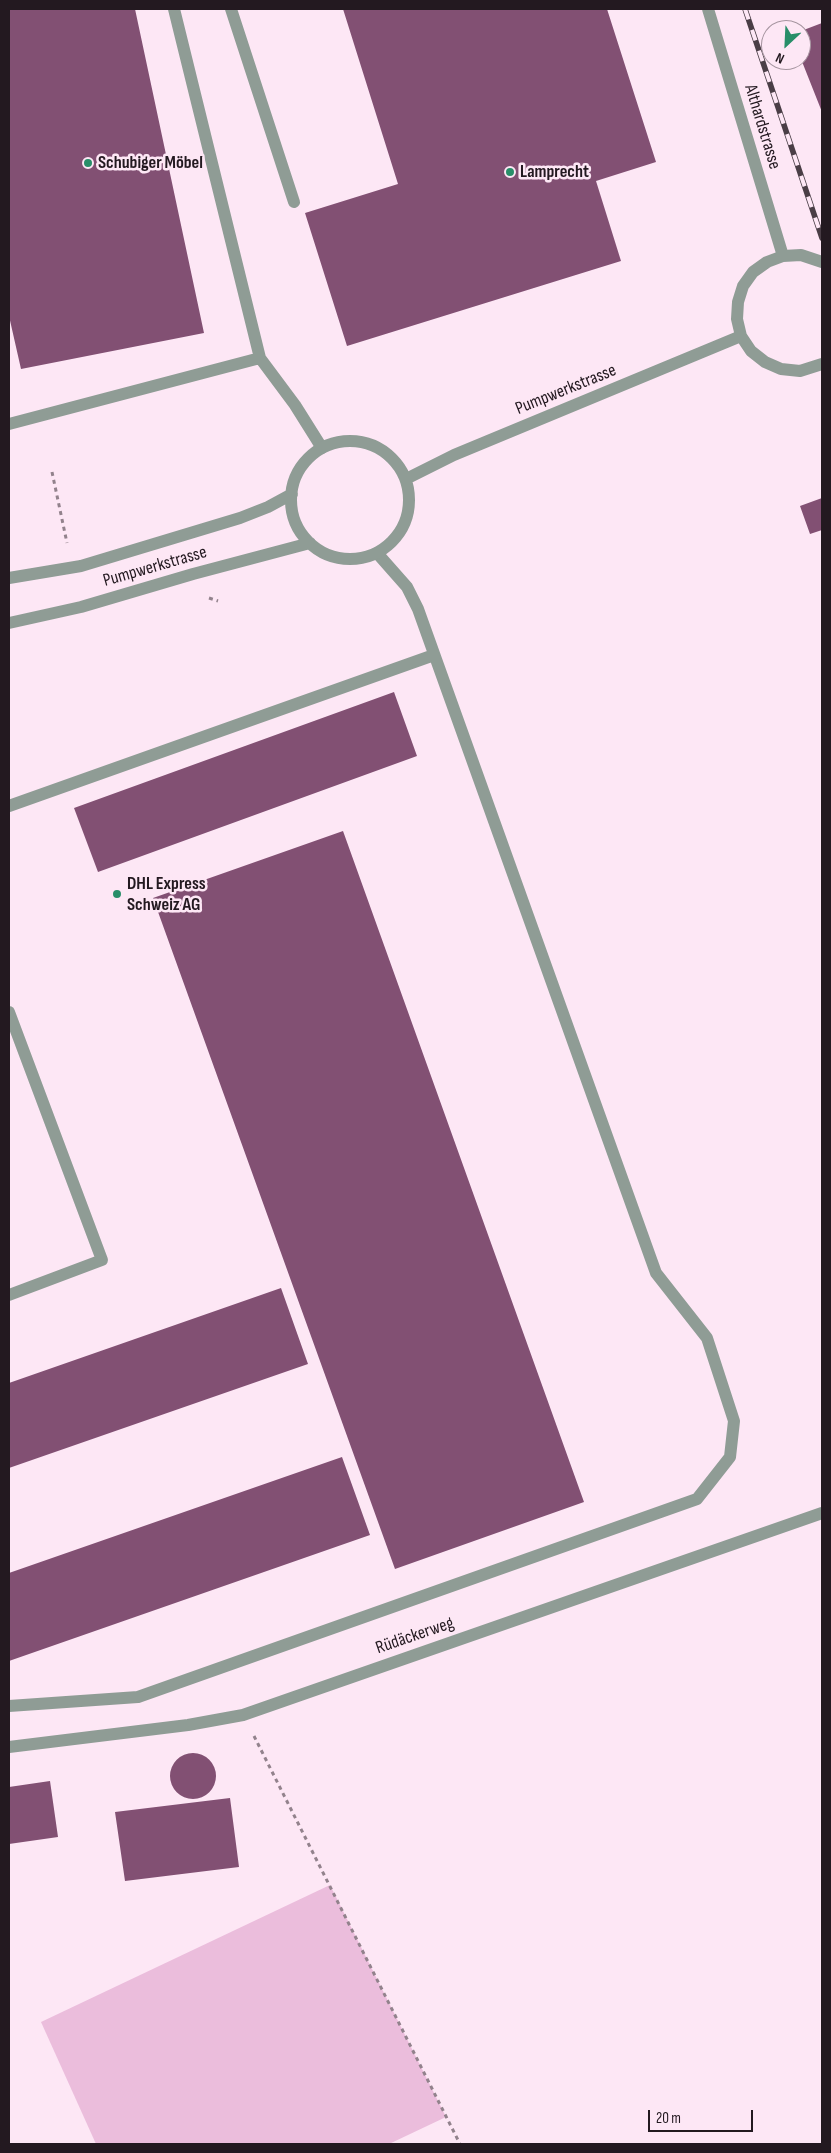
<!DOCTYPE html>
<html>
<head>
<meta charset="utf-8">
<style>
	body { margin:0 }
	#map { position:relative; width:831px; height:2153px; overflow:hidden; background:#fde7f5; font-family:"Sofia Sans Condensed",sans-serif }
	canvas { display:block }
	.frame { position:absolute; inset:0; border:10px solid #231920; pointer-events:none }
	.north { position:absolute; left:761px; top:20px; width:50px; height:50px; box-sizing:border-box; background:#fde7f5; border:1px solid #a695a0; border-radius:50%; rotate:205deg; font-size:14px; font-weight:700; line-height:20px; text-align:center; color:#231920 }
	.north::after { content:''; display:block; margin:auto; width:18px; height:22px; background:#288e69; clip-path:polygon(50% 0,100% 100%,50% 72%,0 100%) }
	.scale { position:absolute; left:648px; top:2110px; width:105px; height:22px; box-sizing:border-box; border:2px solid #231920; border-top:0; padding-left:6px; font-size:15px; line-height:18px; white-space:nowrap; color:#231920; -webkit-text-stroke:4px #fde7f5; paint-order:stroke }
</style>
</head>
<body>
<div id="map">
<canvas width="831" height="2153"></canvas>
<div class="frame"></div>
<div class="north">N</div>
<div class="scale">20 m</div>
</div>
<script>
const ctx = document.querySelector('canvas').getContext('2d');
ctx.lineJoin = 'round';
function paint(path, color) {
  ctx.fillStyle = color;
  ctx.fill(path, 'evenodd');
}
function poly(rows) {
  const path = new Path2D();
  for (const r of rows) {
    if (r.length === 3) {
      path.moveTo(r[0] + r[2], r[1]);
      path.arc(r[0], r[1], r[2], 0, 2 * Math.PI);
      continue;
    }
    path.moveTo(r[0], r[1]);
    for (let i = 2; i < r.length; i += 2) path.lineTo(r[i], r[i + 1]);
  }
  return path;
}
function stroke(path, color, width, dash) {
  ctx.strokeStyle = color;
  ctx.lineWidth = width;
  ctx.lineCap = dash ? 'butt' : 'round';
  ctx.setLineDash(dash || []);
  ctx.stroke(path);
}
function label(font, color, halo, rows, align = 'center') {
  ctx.font = font + ' "Sofia Sans Condensed",sans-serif';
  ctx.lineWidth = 5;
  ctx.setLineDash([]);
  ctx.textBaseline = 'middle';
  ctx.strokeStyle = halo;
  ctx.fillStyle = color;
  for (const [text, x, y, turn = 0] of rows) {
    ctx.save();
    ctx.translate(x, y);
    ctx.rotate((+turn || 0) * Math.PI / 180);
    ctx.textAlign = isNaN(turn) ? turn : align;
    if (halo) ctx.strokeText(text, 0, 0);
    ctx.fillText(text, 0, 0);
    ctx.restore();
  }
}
paint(poly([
	[330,1885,446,2117,389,2144,96,2144,41,2022]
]), '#ebbddc');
paint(poly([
	[9,9,135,9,204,333,21,369,9,316],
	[343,9,607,9,656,162,596,181,621,261,347,346,305,213,398,184],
	[822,23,822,112,801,59,801,31],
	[822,498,822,530,810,534,800,506],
	[394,692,417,756,98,872,74,808],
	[343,831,584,1502,395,1569,153,898],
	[281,1288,308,1364,9,1468,9,1383],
	[342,1457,370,1535,9,1661,9,1573],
	[193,1776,23],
	[50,1781,58,1837,9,1844,9,1787],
	[230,1798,239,1867,125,1881,115,1812]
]), '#825073');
stroke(poly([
	[52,472,67,543],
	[209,598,218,601],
	[254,1736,460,2144]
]), '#92828c', 3, [4, 4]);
stroke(poly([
	[174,9,260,358],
	[231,9,294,202],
	[9,424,260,358,295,405,322,448],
	[9,806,434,655],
	[9,1012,102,1260,9,1295],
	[9,1706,138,1697,697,1499,730,1457,734,1421,707,1338,656,1273,418,609,407,587,377,553],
	[9,1747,188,1725,243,1715,822,1513]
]), '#8f9c95', 12);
stroke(poly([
	[708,9,783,256],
	[822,262,801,255,783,256,767,262,753,272,743,286,738,302,737,319,741,336,751,351,765,362,781,369,800,371,822,364],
	[350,500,59],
	[406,479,454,455,741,336],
	[9,578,81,566,240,518,268,507,292,494],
	[9,623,81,607,193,574,310,543]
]), '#8f9c95', 12);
const rail = poly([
	[745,9,822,238]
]);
stroke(rail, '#4a3e46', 5.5);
stroke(rail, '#fde7f5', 4, [11]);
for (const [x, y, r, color] of [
	[88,163,5,"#288e69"],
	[510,172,5,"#288e69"],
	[117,894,5,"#288e69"]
]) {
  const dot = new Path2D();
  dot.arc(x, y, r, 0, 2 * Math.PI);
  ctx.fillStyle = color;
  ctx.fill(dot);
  stroke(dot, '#fde7f5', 2);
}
label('18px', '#231920', '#fde7f5', [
	["Althardstrasse",762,127,73],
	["Pumpwerkstrasse",566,390,-22],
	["Pumpwerkstrasse",155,567,-16],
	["Rüdäckerweg",415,1636,-19]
]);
label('bold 18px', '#231920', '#fde7f5', [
	["Schubiger Möbel",98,163],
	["Lamprecht",520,172],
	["DHL Express",127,884],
	["Schweiz AG",127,905]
], 'left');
</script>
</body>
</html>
